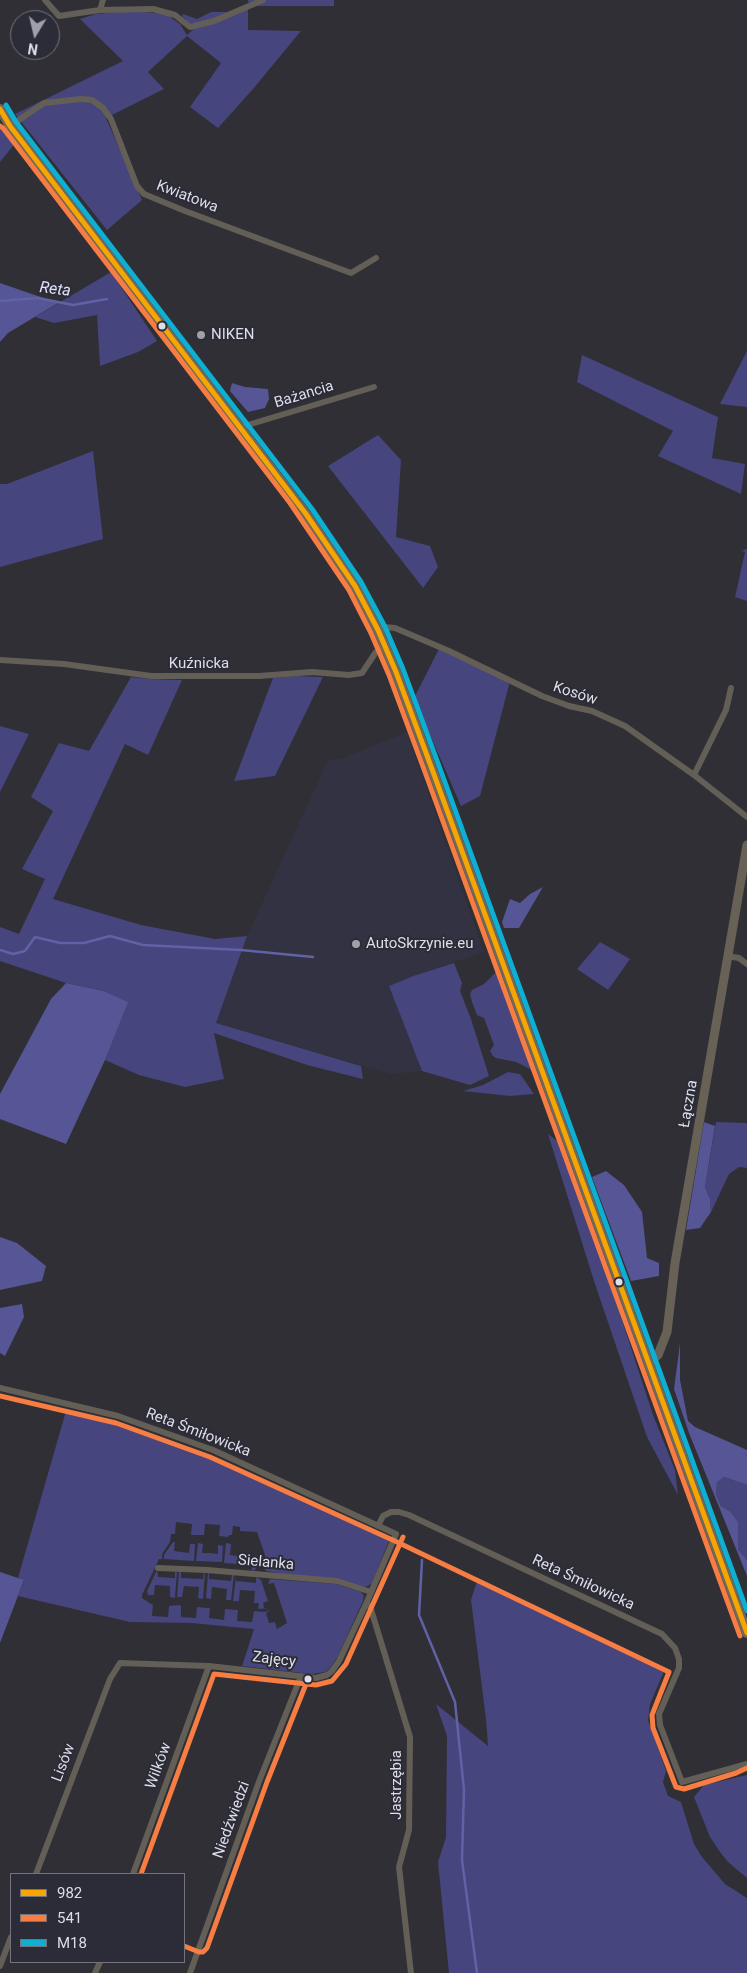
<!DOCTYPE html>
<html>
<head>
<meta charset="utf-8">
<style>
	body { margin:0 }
	#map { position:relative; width:747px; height:1973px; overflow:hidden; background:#2f2f35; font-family:Roboto,sans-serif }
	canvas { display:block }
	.legend { position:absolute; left:10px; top:1873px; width:175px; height:90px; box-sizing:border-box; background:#2c2c38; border:1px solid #73737e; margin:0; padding:6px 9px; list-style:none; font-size:15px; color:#dddee6 }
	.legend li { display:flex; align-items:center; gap:10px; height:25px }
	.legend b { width:25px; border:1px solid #73737e }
	.north { position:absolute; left:10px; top:10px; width:50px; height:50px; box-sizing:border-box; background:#2c2c38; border:1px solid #73737e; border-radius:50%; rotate:189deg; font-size:14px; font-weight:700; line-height:20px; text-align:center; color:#dddee6 }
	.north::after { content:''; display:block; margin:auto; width:18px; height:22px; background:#a0a1a8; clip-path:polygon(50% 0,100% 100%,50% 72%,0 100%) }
</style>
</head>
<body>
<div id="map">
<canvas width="747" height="1973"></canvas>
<ul class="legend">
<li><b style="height:6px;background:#f7a600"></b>982</li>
<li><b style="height:6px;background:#f77d43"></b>541</li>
<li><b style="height:6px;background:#0dafd3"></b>M18</li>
</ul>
<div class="north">N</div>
</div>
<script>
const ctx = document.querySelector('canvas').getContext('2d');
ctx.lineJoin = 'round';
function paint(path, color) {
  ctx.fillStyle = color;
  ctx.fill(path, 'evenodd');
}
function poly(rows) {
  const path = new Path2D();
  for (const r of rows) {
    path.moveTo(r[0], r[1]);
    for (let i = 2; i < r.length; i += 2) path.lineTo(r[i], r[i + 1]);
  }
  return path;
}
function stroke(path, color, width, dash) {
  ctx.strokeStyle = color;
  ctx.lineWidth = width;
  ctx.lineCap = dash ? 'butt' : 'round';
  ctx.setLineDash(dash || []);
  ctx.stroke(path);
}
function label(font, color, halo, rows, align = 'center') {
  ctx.font = font + ' Roboto,sans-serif';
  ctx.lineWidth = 4;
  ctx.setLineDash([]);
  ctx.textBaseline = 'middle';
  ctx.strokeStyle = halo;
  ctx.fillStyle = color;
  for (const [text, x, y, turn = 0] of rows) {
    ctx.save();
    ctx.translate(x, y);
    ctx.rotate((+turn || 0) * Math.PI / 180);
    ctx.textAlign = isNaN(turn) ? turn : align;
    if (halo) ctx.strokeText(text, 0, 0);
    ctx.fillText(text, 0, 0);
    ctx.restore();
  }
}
paint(poly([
	[407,732,484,952,413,976,389,986,422,1071,391,1074,216,1023,247,936,328,760,340,759]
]), '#323243');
paint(poly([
	[248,0,334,0,334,6,257,6,248,2],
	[248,9,248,30,301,31,253,89,218,128,190,107,221,63,187,36,148,72,164,89,106,118,142,200,107,230,15,114,123,61,80,19,96,14,129,11,166,14,180,24,187,35,194,29,182,16,183,14,197,19,211,12,226,12,230,16],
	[0,125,16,142,0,162],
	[111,272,157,341,138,352,100,366,97,315,54,323,35,317],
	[747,351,747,407,720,404],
	[582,355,718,417,712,458,745,464,741,494,658,456,673,431,577,382],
	[378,435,401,460,396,537,430,546,438,567,423,588,328,466],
	[93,451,103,539,0,567,0,484,7,484],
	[747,549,747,601,735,597,745,552,741,551],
	[439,649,506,677,509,685,480,796,461,806,414,698],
	[297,676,323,677,275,776,234,781,273,678],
	[131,677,150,679,182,680,148,755,125,744,53,899,141,925,215,939,247,936,216,1023,361,1066,363,1079,307,1065,214,1033,224,1079,185,1087,139,1075,105,1060,127,1002,104,991,66,983,0,961,0,927,19,934,45,879,22,869,53,811,31,797,59,743,89,751],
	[0,726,29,734,0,792],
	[600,942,630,959,608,990,577,969],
	[454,963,462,983,460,991,471,1019,489,1076,470,1085,422,1071,389,986,413,976],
	[497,971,499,972,502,978,547,1101,545,1102,537,1080,530,1069,516,1062,496,1058,493,1056,490,1051,494,1045,484,1018,477,1015,472,1002,470,994,472,990,484,984],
	[508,1072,520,1074,534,1094,510,1096,463,1091,483,1085],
	[716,1122,747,1123,747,1168,739,1167,729,1174,711,1212,710,1199,705,1187],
	[548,1134,557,1141,605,1268,653,1415,675,1470,678,1495,647,1437,594,1281],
	[66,1411,80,1414,205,1453,390,1538,372,1583,368,1586,364,1587,266,1571,261,1563,267,1561,257,1532,240,1531,240,1527,233,1526,232,1535,229,1535,228,1537,219,1536,220,1525,205,1524,204,1535,191,1535,192,1524,176,1522,175,1534,171,1534,170,1542,162,1554,162,1559,159,1559,142,1595,142,1598,153,1605,152,1616,168,1617,169,1606,179,1605,181,1606,181,1617,196,1618,197,1607,207,1608,210,1608,209,1618,224,1620,225,1609,238,1610,237,1621,252,1622,254,1611,264,1612,271,1610,266,1613,269,1623,275,1622,277,1629,287,1623,274,1583,268,1584,270,1579,336,1584,361,1592,364,1596,363,1601,338,1656,330,1668,325,1672,312,1674,242,1666,254,1629,192,1623,130,1622,18,1596,24,1581,18,1578],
	[724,1477,747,1485,747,1560,738,1549,738,1522,731,1512,721,1506,716,1494,717,1481],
	[173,1542,175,1542,174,1551,189,1553,190,1544,195,1544,194,1561,164,1559,164,1555],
	[198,1543,203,1544,202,1553,210,1553,218,1554,218,1545,223,1546,222,1562,196,1561],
	[226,1543,231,1544,230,1555,247,1557,249,1562,255,1561,257,1566,255,1570,252,1571,252,1565,224,1563],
	[157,1570,158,1577,175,1578,175,1572,177,1572,175,1598,170,1597,170,1586,155,1585,154,1595,148,1595,147,1591],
	[179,1572,181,1572,181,1578,203,1579,204,1573,205,1573,203,1599,198,1598,199,1587,184,1586,182,1597,177,1597],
	[208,1573,209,1573,209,1579,231,1581,232,1575,234,1575,231,1600,226,1600,227,1589,212,1587,211,1599,206,1598],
	[236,1576,236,1581,256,1583,256,1577,261,1580,268,1601,263,1603,264,1608,270,1608,258,1609,259,1603,254,1603,255,1591,240,1590,239,1601,233,1601],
	[478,1578,665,1669,650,1704,648,1720,666,1771,663,1782,668,1796,681,1802,694,1844,702,1857,725,1884,747,1898,747,1973,449,1973,438,1862,446,1837,447,1736,436,1704,488,1746,486,1719,471,1600],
	[747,1775,747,1878,728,1862,720,1852,710,1837,694,1797,704,1785]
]), '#46457d');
paint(poly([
	[0,283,58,303,8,333,0,342],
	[232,383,245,387,268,389,269,399,265,408,248,412,230,391],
	[543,887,519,928,504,928,502,922,510,899,520,903,530,894],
	[66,983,104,991,128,1002,105,1060,66,1144,0,1119,0,1094,51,999],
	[704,1122,715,1126,705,1187,710,1199,711,1212,700,1228,686,1230],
	[606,1171,624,1185,642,1212,647,1258,659,1263,659,1276,631,1281,592,1177],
	[0,1237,17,1243,46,1266,42,1281,0,1290],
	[22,1304,24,1317,5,1356,0,1353,0,1308],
	[680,1343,680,1380,688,1421,695,1427,747,1450,747,1485,724,1477,717,1482,716,1494,721,1506,731,1512,738,1522,738,1549,747,1560,747,1576,689,1433,674,1389],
	[0,1572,24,1580,0,1643]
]), '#565596');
stroke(poly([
	[0,301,38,298,73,305,107,299],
	[0,950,13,954,25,951,35,937,60,943,84,943,110,936,143,945,241,950,313,957],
	[422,1560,419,1615,455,1702,464,1790,462,1860,477,1973]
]), '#6161a6', 2.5);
stroke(poly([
	[45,0,59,16,100,10,153,9,175,15,190,27,214,21,263,0],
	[100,10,103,0],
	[10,126,44,103,81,99,92,100,103,108,111,119,137,186,144,194,185,211,351,273,376,258],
	[241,427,374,387],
	[378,630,384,627,395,628,449,651,542,696,569,706,592,711,625,726,694,775,747,817],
	[0,660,64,664,151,676,259,676,312,672,349,675,362,673,376,652,385,645],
	[694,775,726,710,731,688],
	[727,956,739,958,747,964],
	[0,1388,118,1416,213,1450,396,1534,366,1604,339,1661,332,1671,327,1675,316,1678,209,1666,120,1663,110,1679,36,1874],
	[378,1526,383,1516,391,1512,399,1512,409,1515,662,1634,675,1648,679,1659,679,1668,659,1714,660,1725,682,1782,747,1764],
	[158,1568,207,1570,337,1581,371,1592],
	[366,1604,370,1606,410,1737,409,1830,399,1867,411,1973],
	[133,1874,209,1666],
	[0,1966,11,1937],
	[95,1973,100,1962],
	[190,1973,260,1779,301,1676]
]), '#635f57', 6);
stroke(poly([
	[649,1363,658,1355,667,1332,675,1263,747,845]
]), '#676156', 9);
stroke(poly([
	[0,109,10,126,306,514,355,586,378,630,396,672,432,769,747,1633]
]), '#70685a', 10);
stroke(poly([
	[0,109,10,126,306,514,355,586,378,630,396,672,432,769,747,1633]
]), '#f7a600', 5);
stroke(poly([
	[0,126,3,128,290,503,349,590,371,633,389,675,425,772,740,1636],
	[0,1396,116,1423,210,1457,397,1542,669,1672,652,1715,653,1728,676,1787,684,1789,736,1773,747,1768],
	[141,1874,214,1674,316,1685,332,1681,346,1664,403,1537],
	[184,1946,199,1952,203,1952,207,1948,267,1782,308,1679]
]), '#f77d43', 5);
stroke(poly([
	[6,105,16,122,312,509,361,582,385,627,403,669,439,766,747,1611]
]), '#0dafd3', 5);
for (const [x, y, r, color] of [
	[162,326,4.5,"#dddee6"],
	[201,335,5,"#a0a1a8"],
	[356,944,5,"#a0a1a8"],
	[619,1282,4.5,"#dddee6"],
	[308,1679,4.5,"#dddee6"]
]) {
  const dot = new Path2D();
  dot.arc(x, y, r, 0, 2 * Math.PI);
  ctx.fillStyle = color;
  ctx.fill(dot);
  stroke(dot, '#2c2c38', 2);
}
label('15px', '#dddee6', '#2c2c38', [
	["Kwiatowa",187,197,21],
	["Bażancia",304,395,-17],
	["Kuźnicka",199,664],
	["Kosów",575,694,18],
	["Łączna",689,1104,-80],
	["Reta Śmiłowicka",198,1433,21],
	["Sielanka",266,1563,5],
	["Reta Śmiłowicka",583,1583,25],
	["Zajęcy",274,1660,7],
	["Lisów",64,1763,-69],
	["Wilków",159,1766,-70],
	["Jastrzębia",397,1785,-90],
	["Niedźwiedzi",232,1820,-70]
]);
label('15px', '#dddee6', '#2c2c38', [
	["NIKEN",211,335],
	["AutoSkrzynie.eu",366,944]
], 'left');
label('italic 16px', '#dfe1f6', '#2c2c38', [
	["Reta",55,290,7]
]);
</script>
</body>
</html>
